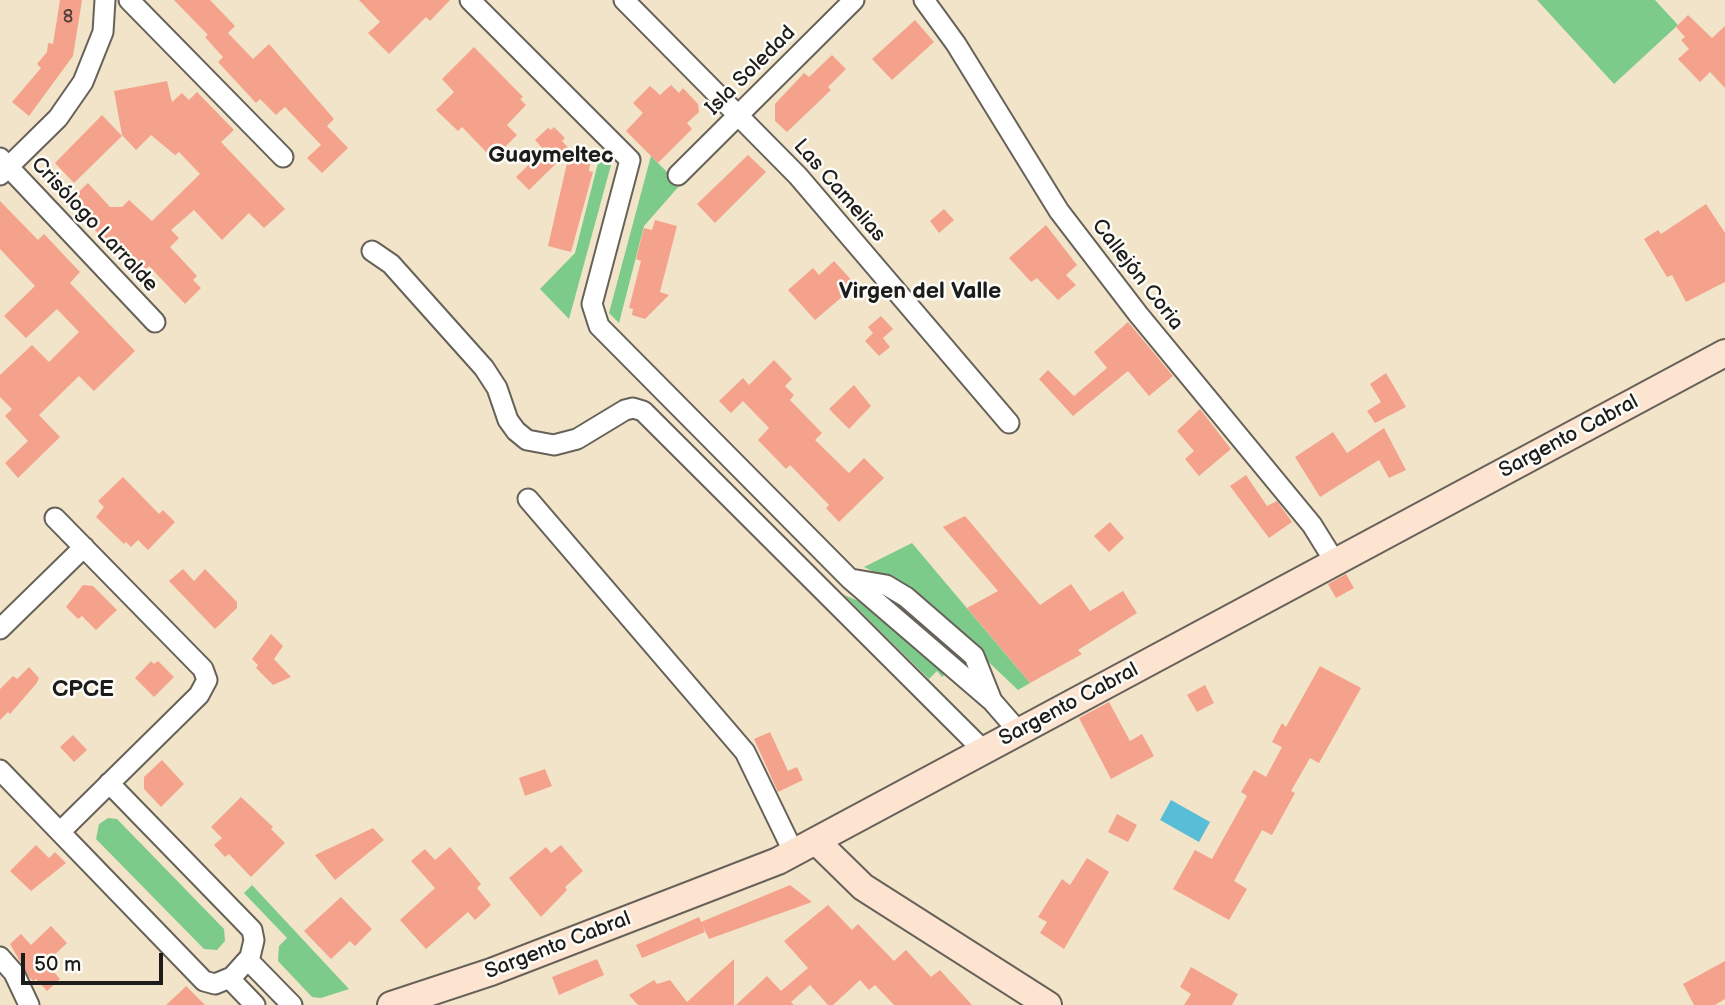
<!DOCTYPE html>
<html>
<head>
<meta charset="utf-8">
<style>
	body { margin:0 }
	#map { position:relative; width:1725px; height:1005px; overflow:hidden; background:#f2e4c9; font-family:"Balsamiq Sans",sans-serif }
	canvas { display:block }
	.scale { position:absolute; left:21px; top:953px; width:142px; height:32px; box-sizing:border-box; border:4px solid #1c1c1c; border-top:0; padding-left:9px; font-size:21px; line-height:24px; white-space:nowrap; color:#1c1c1c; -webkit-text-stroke:5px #fdfcf7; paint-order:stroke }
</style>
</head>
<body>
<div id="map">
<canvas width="1725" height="1005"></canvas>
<div class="scale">50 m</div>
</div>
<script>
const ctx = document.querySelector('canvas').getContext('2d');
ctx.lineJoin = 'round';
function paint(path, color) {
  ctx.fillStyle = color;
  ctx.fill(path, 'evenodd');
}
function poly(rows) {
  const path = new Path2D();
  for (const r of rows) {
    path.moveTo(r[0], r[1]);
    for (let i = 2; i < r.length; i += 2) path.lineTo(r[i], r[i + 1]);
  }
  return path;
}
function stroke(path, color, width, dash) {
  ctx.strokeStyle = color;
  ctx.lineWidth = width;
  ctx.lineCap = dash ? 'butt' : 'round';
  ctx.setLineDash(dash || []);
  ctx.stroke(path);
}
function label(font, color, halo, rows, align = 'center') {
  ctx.font = font + ' "Balsamiq Sans",sans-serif';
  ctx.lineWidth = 5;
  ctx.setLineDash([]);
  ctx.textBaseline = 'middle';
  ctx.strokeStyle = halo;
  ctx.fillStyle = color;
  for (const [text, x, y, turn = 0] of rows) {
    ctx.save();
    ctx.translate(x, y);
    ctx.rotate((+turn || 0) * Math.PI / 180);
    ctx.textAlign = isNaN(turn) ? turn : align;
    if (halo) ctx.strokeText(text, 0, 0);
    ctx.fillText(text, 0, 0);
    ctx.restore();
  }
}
paint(poly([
	[1537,0,1655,0,1678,25,1614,84],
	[600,155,611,165,569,319,540,289,575,253],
	[651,156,680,185,644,226,619,323,609,313],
	[912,543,1030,683,1018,690,916,593,864,567],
	[844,595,871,606,946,673,942,677,937,671,929,679],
	[108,818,117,819,224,929,225,941,217,950,204,949,96,839,99,824],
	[252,885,349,989,321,998,312,997,278,961,279,946,287,938,244,893]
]), '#7ccb8b');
paint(poly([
	[1171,800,1210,822,1199,842,1160,820]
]), '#58bdd6');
paint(poly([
	[60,0,82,0,73,56,29,116,12,102,41,68,37,64,47,52,48,43,53,44],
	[174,0,210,0,235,26,228,33,253,59,269,44,334,119,327,126,348,148,322,173,307,158,321,145,285,107,276,115,260,99,256,103,218,62,223,57,205,37,208,35],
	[359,0,450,0,430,21,426,17,389,54,368,33,380,22],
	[1688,15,1712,38,1725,26,1725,88,1710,72,1700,82,1678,59,1689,49,1681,40,1685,37,1676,27],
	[915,20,934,42,892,80,872,59],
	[474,47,523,97,520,99,526,105,507,125,517,135,493,159,462,127,458,131,436,110,454,92,442,79],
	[832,55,846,69,828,87,831,90,787,132,775,121,775,104,804,73,809,77],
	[167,81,172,102,182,93,189,100,197,92,234,130,221,142,285,209,264,228,249,213,222,240,194,210,171,230,179,238,170,247,197,276,193,280,201,288,185,304,149,266,139,276,68,202,88,183,110,207,122,207,129,200,152,221,200,174,179,152,175,155,151,135,136,150,122,135,114,91],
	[671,85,679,93,683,88,698,104,699,112,687,123,692,129,658,163,626,131,643,113,633,103,650,86,660,95],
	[102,115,122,136,74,183,55,163],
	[554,127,565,138,562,141,581,161,590,164,589,171,593,172,571,252,548,246,570,150,529,190,516,177,544,150,535,140,548,128,551,130],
	[748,155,766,172,715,223,697,204],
	[0,201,38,240,44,234,80,272,70,283,135,351,94,391,79,376,39,415,60,437,18,478,5,463,28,441,5,416,12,409,0,397,0,375,32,345,49,362,79,332,57,309,26,338,4,316,35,286,0,249],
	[1706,204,1725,233,1725,282,1686,302,1672,275,1667,277,1644,239,1658,230,1661,234],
	[944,209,954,220,939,233,930,221],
	[655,220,677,226,660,292,669,295,645,319,632,315,633,309,629,308,641,261,636,259,644,228,652,230],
	[1046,225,1077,265,1066,275,1076,285,1058,300,1037,278,1031,282,1009,258],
	[834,261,856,285,815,320,788,290,813,268,819,275],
	[881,316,893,329,883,338,890,347,879,356,865,341,873,333,868,327],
	[1128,322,1173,376,1149,396,1128,371,1073,416,1039,379,1048,370,1074,396,1107,368,1094,352],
	[774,360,792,379,785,386,794,395,790,400,822,433,815,440,849,473,864,458,884,478,839,522,826,508,829,505,790,465,786,469,758,440,769,428,743,401,731,413,719,401,743,378,749,385],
	[1386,373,1406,407,1375,423,1367,411,1381,402,1370,384],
	[854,385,871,406,849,429,829,409],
	[1200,409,1231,449,1199,476,1185,459,1194,451,1177,431],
	[1384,428,1406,470,1389,478,1379,460,1320,497,1295,457,1333,432,1347,453],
	[1246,475,1267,506,1277,501,1292,522,1269,538,1230,486],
	[123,477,159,514,163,510,175,522,148,550,138,540,131,547,126,542,124,544,96,517,104,507,98,501],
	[965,516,1040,605,1071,584,1090,611,1123,591,1137,613,1078,650,1082,654,1030,683,967,608,998,591,943,527],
	[1110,522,1124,538,1109,552,1094,536],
	[183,569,194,581,205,569,237,602,237,608,215,629,169,581],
	[1346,574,1354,588,1336,598,1328,584],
	[83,585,93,586,117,610,96,630,82,616,78,619,66,607],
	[271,634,283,646,274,659,291,677,273,685,256,668,258,665,252,659],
	[151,661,154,664,158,661,174,677,154,697,135,678],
	[1320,666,1361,688,1319,763,1310,758,1291,791,1295,793,1272,835,1262,830,1234,881,1247,889,1229,920,1173,889,1195,850,1212,859,1247,796,1241,792,1254,770,1266,777,1282,747,1272,742,1282,723,1286,727],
	[29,667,39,678,36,684,10,714,8,712,0,720,0,689,13,676,17,679],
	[1205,685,1214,703,1197,712,1187,695],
	[1109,702,1130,741,1142,734,1154,756,1111,779,1079,718],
	[770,732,788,771,797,767,803,780,778,792,754,739],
	[73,735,87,750,74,762,60,747],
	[162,760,184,784,161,807,144,789,144,777],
	[545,769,552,786,525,796,519,778],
	[241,797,273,827,271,829,285,843,251,877,229,854,225,857,214,845,222,838,211,827],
	[1117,814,1137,825,1128,842,1108,832],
	[373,828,384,840,335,880,315,855],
	[36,845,49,858,55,852,66,863,31,891,10,871],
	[561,845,583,871,565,887,567,890,541,917,509,878,546,847,551,853],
	[450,847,481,884,477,888,491,905,475,920,468,912,426,949,400,920,435,888,411,861,425,849,435,860],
	[1087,858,1109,872,1064,949,1040,933,1047,922,1038,917,1062,879,1070,885],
	[790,885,812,902,709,939,702,924,705,932,642,958,636,945,699,917,701,922],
	[341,897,372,929,355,946,350,941,331,959,304,931],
	[828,905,852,930,858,924,894,961,906,950,931,977,940,970,972,1005,894,1005,875,985,869,990,860,980,833,1005,828,1005,810,985,791,1002,794,1005,736,1005,767,976,781,991,808,968,784,941],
	[51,926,67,943,46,963,60,979,47,991,36,979,33,981,29,977,10,944,21,934,31,945],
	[597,959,604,975,559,995,552,977],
	[734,959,734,1005,638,1005,629,995,654,980,657,984,670,980,687,1002],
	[1725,961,1725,999,1715,1005,1694,1005,1683,984],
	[1191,967,1238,994,1232,1005,1184,1005,1191,994,1180,987],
	[186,986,205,1005,166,1005,179,993]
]), '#f4a28c');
const street = poly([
	[129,0,283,157],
	[470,0,630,160,592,304,599,326,850,579,992,701,1019,732],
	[624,0,798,176,1009,423],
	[924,0,956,44,1059,211,1138,314,1312,525,1335,562],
	[0,158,155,322],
	[0,175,58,118,83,82,103,32,105,0],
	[678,175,854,0],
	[372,251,391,264,484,368,497,388,508,420,516,431,527,440,554,445,577,439,625,410,633,408,643,411,984,751],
	[528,499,745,752,794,853],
	[55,518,203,669,207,680,199,695,60,832],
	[851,579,886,585,906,597,974,656,992,701],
	[0,629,84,547],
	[0,770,204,981,215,984,232,977,250,957,254,940,252,930,109,783],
	[0,957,14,973,29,1005],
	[248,960,292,1005],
	[230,979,255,1005]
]);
const secondary = poly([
	[816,841,863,887,1048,1005],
	[391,1005,491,972,778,861,1725,353]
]);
stroke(street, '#676259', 23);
stroke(secondary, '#676259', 30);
stroke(street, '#fff', 19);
stroke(secondary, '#fde4d1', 26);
label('18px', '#523e38', null, [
	["8",68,17]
]);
label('21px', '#1c1c1c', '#fdfcf7', [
	["Isla Soledad",751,71,-45],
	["Las Camelias",839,191,49],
	["Crisólogo Larralde",94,225,47],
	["Callejón Coria",1137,275,52],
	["Sargento Cabral",1569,437,-28],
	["Sargento Cabral",1069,705,-28],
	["Sargento Cabral",558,946,-21]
]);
label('bold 23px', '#1c1c1c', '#fdfcf7', [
	["Guaymeltec",551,156],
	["Virgen del Valle",920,292],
	["CPCE",83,690]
]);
</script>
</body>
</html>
